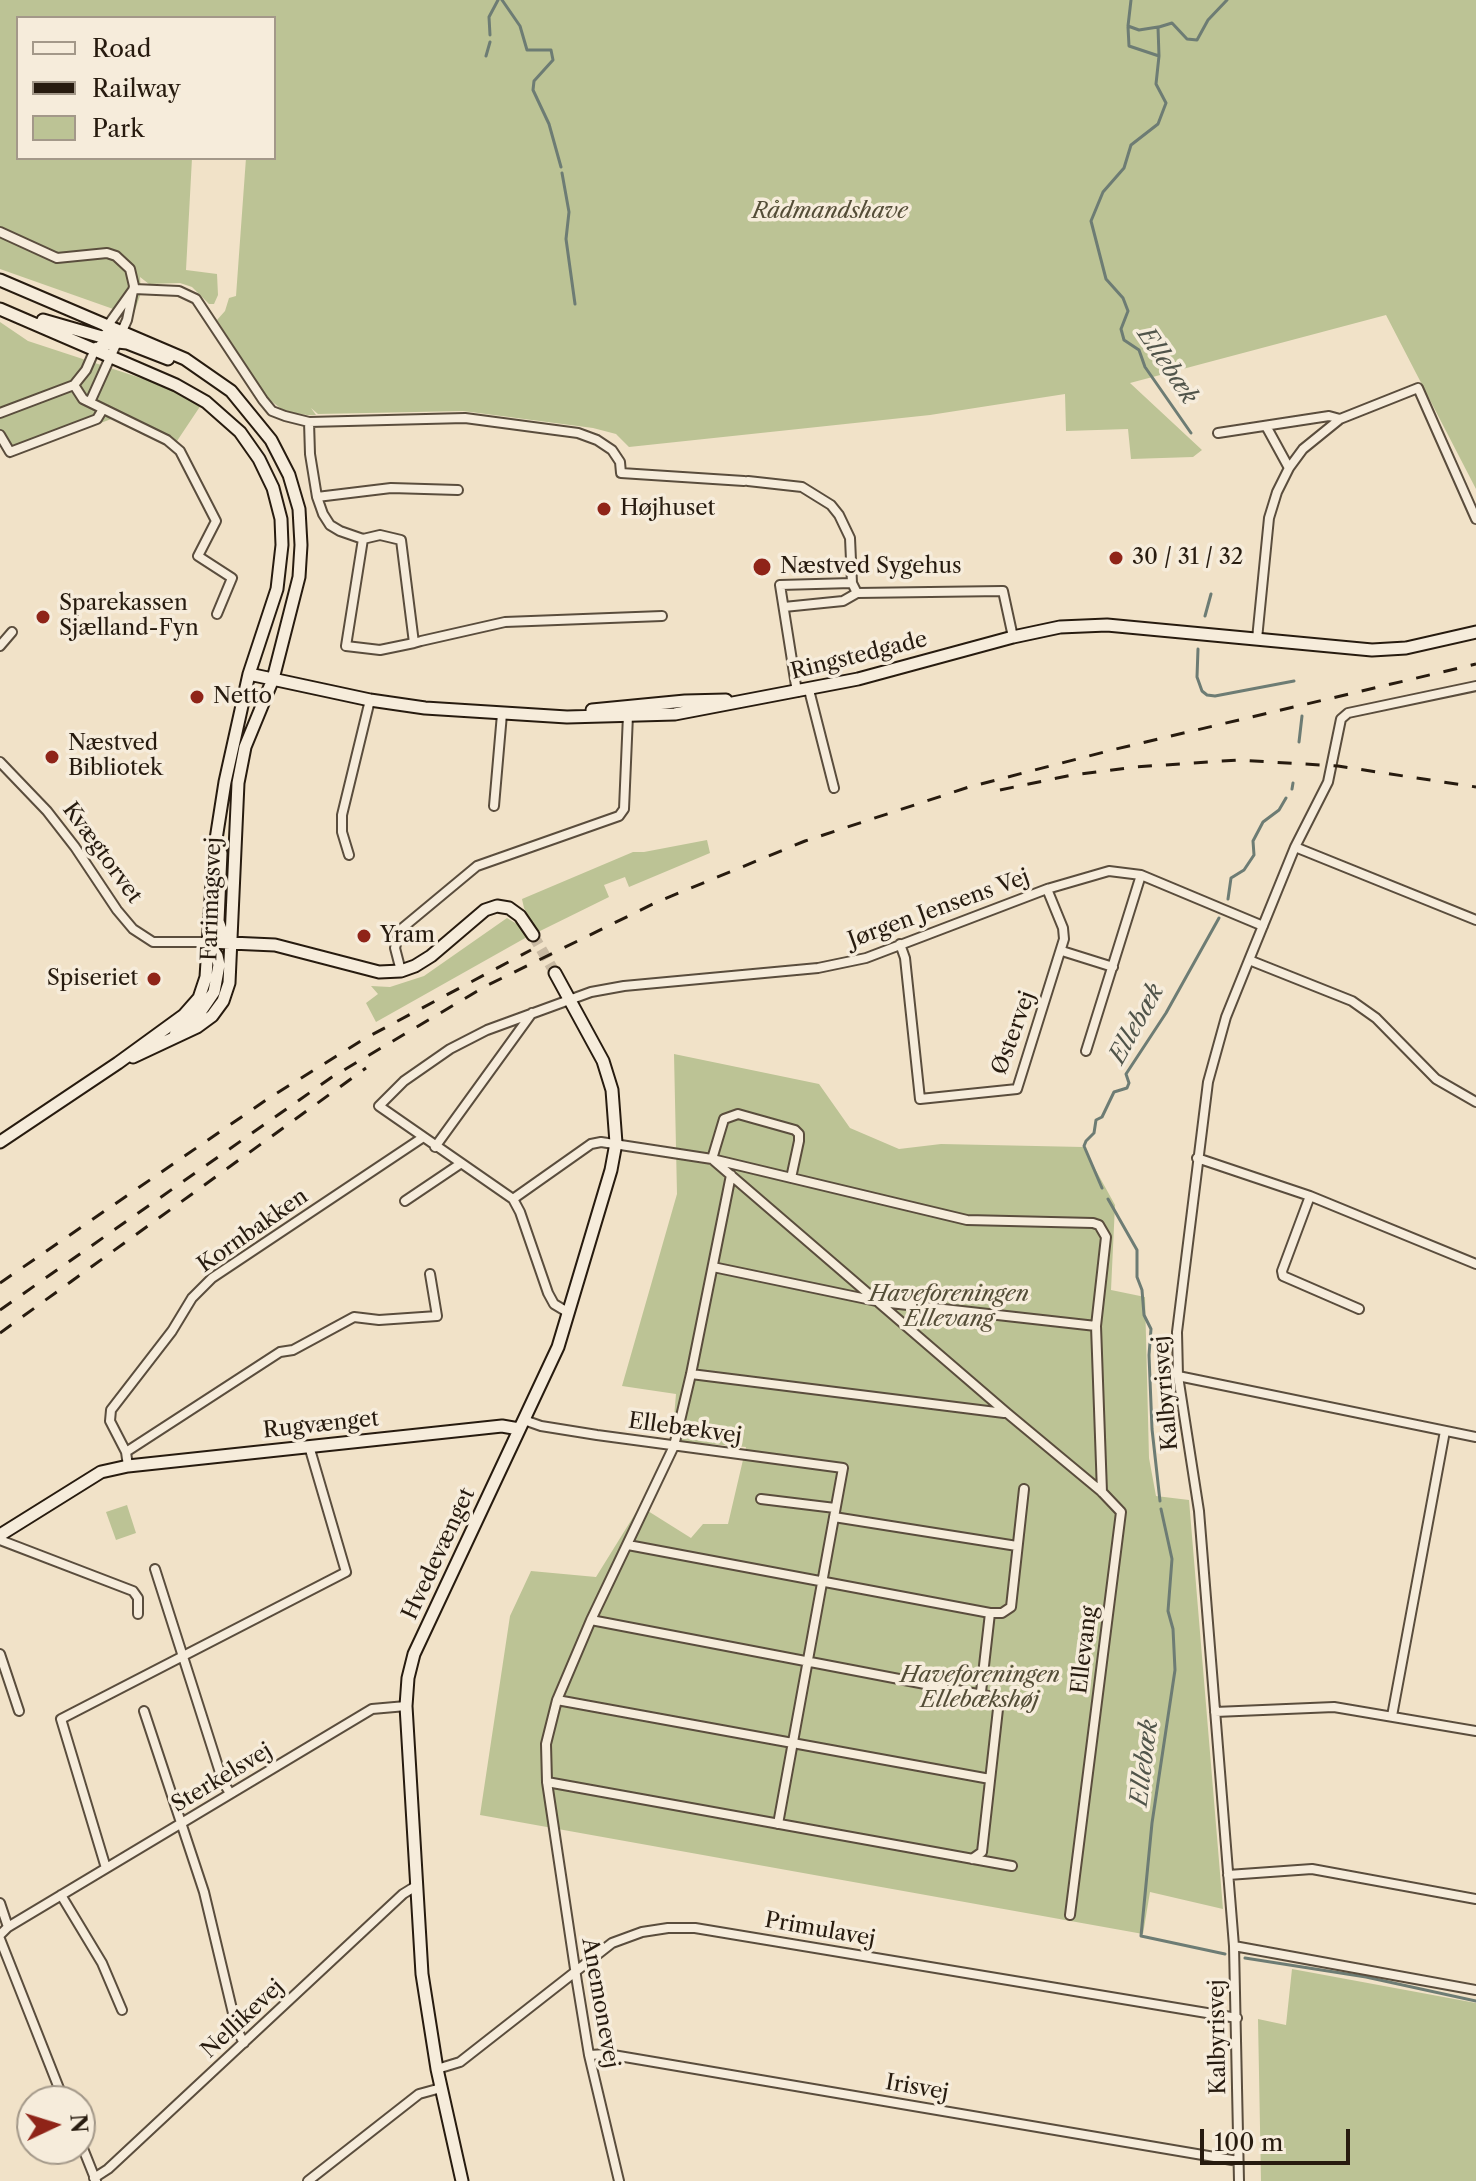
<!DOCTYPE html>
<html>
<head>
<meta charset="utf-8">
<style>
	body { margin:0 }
	#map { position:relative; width:1476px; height:2181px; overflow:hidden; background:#f1e2c8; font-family:"Libre Caslon Text",serif }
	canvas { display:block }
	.legend { position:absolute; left:16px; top:16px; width:260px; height:144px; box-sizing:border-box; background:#f6ecdb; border:2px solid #a39889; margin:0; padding:10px 14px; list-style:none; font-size:24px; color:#271b0f }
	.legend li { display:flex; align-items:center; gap:16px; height:40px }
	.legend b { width:40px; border:2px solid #a39889 }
	.north { position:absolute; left:16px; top:2085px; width:80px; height:80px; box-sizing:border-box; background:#f6ecdb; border:2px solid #a39889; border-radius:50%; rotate:86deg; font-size:22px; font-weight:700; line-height:32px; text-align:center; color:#271b0f }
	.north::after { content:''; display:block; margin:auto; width:28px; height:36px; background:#8f2418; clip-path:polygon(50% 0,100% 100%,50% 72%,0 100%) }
	.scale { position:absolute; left:1200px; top:2129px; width:150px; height:36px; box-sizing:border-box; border:4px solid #271b0f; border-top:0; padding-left:10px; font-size:24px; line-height:28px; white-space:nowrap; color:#271b0f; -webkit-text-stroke:6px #f6ecdb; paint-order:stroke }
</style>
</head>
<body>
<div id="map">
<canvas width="1476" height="2181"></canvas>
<ul class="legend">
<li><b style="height:10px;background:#f6ecdb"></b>Road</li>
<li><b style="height:10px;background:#271b0f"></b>Railway</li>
<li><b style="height:22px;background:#bcc395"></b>Park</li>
</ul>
<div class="north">N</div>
<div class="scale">100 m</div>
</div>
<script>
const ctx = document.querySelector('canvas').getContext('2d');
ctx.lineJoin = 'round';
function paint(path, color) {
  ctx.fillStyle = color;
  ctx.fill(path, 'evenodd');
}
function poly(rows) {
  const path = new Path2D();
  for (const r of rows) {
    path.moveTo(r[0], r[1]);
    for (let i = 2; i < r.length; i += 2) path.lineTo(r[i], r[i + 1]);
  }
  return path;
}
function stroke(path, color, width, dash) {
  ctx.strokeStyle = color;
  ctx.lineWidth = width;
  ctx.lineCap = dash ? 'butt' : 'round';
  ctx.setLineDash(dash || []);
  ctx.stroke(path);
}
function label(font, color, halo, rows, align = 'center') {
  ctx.font = font + ' "Libre Caslon Text",serif';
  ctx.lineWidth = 7;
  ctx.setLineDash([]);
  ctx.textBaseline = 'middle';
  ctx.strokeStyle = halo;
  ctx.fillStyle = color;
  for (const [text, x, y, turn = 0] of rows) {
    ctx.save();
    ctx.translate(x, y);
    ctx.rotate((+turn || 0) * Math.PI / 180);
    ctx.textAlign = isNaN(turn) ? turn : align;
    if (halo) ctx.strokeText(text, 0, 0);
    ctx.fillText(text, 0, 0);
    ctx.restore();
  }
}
paint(poly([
	[0,0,1476,0,1476,489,1386,315,1130,383,1202,450,1193,457,1131,459,1128,429,1066,431,1065,394,930,415,629,447,616,434,593,428,463,411,318,414,311,408,316,415,307,415,284,411,266,397,217,320,225,311,229,298,236,296,246,158,274,158,274,18,18,18,18,158,192,158,186,270,217,274,218,295,214,304,209,304,192,287,180,283,149,284,140,277,141,293,133,316,0,269],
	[0,322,28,341,162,385,201,405,175,444,117,417,12,455,0,432],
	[707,840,710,853,629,887,625,877,604,885,609,897,538,932,524,908,522,899,633,852,644,852],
	[507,918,517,924,527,937,376,1022,366,1003,378,994,371,986,390,987,424,976],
	[674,1054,819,1084,850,1128,899,1149,941,1144,1083,1147,1115,1205,1111,1290,1145,1297,1149,1458,1156,1496,1189,1500,1223,1909,1150,1892,1143,1934,480,1815,510,1616,531,1571,596,1577,640,1506,691,1538,703,1524,728,1524,746,1447,672,1441,676,1394,622,1386,677,1194],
	[127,1505,136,1533,116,1540,106,1512],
	[1292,1969,1476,2003,1476,2181,1261,2181,1258,2019,1286,2025]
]), '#bcc395');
stroke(poly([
	[502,0,520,26,527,50,551,50,553,60,534,81,533,90,549,124,561,167],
	[1131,0,1128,26,1139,30,1158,27,1159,56,1156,84,1166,103,1158,124,1131,145,1124,168,1103,192,1091,221,1106,279,1123,298,1128,311,1121,329,1124,340,1139,350,1145,367,1191,433],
	[1128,27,1129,46,1159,56],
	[1159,27,1172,23,1187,39,1197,40,1208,20,1227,0],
	[490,35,489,17,498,0],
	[486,56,490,42],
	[562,173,569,212,566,239,575,304],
	[1205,616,1211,594],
	[1198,649,1197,677,1202,691,1207,695,1215,696,1294,681],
	[1299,742,1302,716],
	[1292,789,1293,783],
	[1228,899,1231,878,1244,870,1254,855,1253,841,1263,822,1279,810,1286,798],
	[1102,1188,1084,1146,1086,1141,1094,1133,1096,1120,1102,1117,1114,1092,1127,1088,1129,1083,1126,1074,1166,1013,1219,918],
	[1108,1199,1137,1250,1137,1277,1142,1290,1144,1315,1151,1329,1149,1355,1152,1429,1160,1501],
	[1161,1509,1172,1559,1168,1611,1173,1629,1175,1670,1152,1823,1141,1936,1225,1954],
	[1245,1958,1366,1977,1476,2001]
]), '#6d7c74', 3);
stroke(poly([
	[533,935,555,973]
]), '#c9baa3', 11, [11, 5.5]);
const street = poly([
	[0,232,57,258,107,253,116,256,130,269,134,286,127,320,90,402],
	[134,289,179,291,196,299,263,400,272,411,285,416,309,422,465,418,578,433,597,440,612,450,620,462,621,473,744,481],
	[106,328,133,290],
	[74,385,83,399,167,440,180,451,216,521,198,556,232,578,217,614],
	[0,413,74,385,86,370,96,347],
	[309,422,310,454,317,497,391,488,458,490],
	[1266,426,1289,468],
	[1218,433,1329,416,1340,419],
	[0,435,10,452,97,419,103,409],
	[748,481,802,487,831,505,839,515,850,538,852,583,857,593,1003,591,1013,637],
	[317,497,323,514,330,525,340,531,363,539],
	[784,607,843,601,857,593],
	[1257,639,1269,518,1277,492,1289,468,1303,449,1340,419,1418,388,1476,519],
	[414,643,401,540,380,535,363,539,346,646,380,650,414,643,421,641,505,622,662,616],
	[0,646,12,632],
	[809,690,834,788],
	[797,692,780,585,852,583],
	[0,762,47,811,75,847,117,910,133,929,153,942,208,942],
	[494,806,502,714],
	[1295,847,1476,920],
	[349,855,342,832,342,815,370,700],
	[900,944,905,958,920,1099,1017,1089,1064,939,1063,928,1047,889],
	[1062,951,1113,967],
	[1249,960,1352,1001,1376,1018,1436,1079,1476,1102],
	[401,971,395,948,400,930,477,866,619,816,624,809,628,715],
	[1086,1051,1141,875],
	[435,1147,532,1013],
	[1197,1158,1310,1196,1476,1264],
	[791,1178,799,1141,799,1134,795,1130,738,1114,724,1119,712,1159,1007,1413,1102,1492,1121,1512,1070,1915],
	[1310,1196,1282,1271,1283,1276,1359,1309],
	[513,1199,591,1144,601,1142,712,1159,967,1220,1093,1223,1099,1225,1106,1237,1096,1326,1102,1492],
	[405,1201,460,1164],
	[713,1267,881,1302,1096,1326],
	[569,1313,554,1304,548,1293,520,1212,513,1199,379,1106,404,1081,450,1049,487,1030,591,992,624,986,818,968,866,958,1047,889,1109,871,1141,875,1263,926],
	[691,1374,1004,1413],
	[1178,1376,1476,1437],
	[524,1420,541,1426,597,1435,843,1468,778,1824],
	[126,1452,280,1352,293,1350,354,1317,379,1320,437,1316,430,1274],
	[128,1466,126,1452,110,1421,111,1410,172,1331,192,1298,212,1278,422,1138],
	[761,1499,835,1508],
	[834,1517,1017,1546],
	[0,1540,133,1591,138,1598,138,1614],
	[628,1545,990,1613,1002,1613,1011,1607,1024,1489],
	[155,1569,223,1782,230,1793],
	[591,1620,993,1697,998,1709,982,1852,972,1859],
	[0,1654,19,1711],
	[981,1692,990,1613],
	[557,1700,990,1779],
	[144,1711,204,1892,237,2030,244,2043],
	[1215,1712,1334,1707,1476,1731],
	[1392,1716,1445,1431],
	[547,1782,1012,1866],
	[106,1868,61,1719,346,1572,309,1446],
	[1228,1875,1312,1869,1476,1899],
	[61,1895,102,1963,122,2010],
	[0,1903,8,1927],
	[0,1935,8,1927,372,1709,406,1706],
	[0,1939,64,2101],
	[1234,1946,1476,1990],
	[589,2055,607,2054,1238,2161],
	[437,2069,460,2062,612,1943,642,1932,668,1928,695,1928,1237,2018],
	[80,2141,96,2181],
	[94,2178,108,2169,403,1894,416,1886],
	[308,2181,419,2094,441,2088],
	[619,2181,589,2055,577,1982,547,1782,546,1744,557,1700,591,1620,674,1446,691,1374,731,1175],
	[1239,2181,1234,1946,1199,1511,1178,1376,1177,1332,1208,1082,1226,1017,1249,960,1295,847,1328,782,1341,719,1348,713,1476,686]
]);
const secondary = poly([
	[0,280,185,359,231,391,271,440,289,475,299,509,301,545,299,577,273,679,245,747,238,783,229,983,223,1001,212,1016,197,1027,133,1057],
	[0,309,176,385,206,402,240,432,259,459,273,488,281,519,282,545,277,589,249,674,225,782,214,852,206,977,199,998,184,1015,118,1063,0,1142],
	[43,320,102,337,122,331],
	[101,346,118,342,127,343,168,359],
	[249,674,370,700,425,708,567,717,675,714,858,679,1013,637,1060,627,1107,625,1372,650,1406,648,1476,632],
	[592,710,685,701,726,700],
	[221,853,218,921,223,935,232,944],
	[208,942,275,945,379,972,401,971,415,966,431,956,485,910,497,906,509,908,520,916,533,935],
	[175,1035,201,1011,214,992,219,965,217,956,208,943],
	[0,1535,101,1472,128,1466,502,1426,519,1429],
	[462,2181,437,2069,422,1974,406,1706,408,1678,414,1654,558,1347,611,1170,616,1143,612,1090,603,1061,555,973]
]);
stroke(street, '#5a4d3d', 12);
stroke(secondary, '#271b0f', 15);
stroke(street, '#f6ecdb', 8);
stroke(secondary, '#f6ecdb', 11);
stroke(poly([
	[1000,790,1072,775,1135,767,1238,760,1338,766,1476,787],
	[0,1283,269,1098,364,1039,531,950],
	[0,1310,332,1077,486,986,657,902,805,841,969,787,1116,749,1476,664],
	[0,1333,366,1068]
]), '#271b0f', 3, [14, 14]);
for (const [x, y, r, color] of [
	[604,509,8,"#8f2418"],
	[1116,558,8,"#8f2418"],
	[762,567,10,"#8f2418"],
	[43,617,8,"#8f2418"],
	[197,697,8,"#8f2418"],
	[52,757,8,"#8f2418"],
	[364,936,8,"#8f2418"],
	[154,979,8,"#8f2418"]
]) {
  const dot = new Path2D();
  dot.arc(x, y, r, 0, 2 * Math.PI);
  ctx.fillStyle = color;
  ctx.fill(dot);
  stroke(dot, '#f6ecdb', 3);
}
label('italic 22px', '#544d37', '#f6ecdb', [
	["Rådmandshave",830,212],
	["Haveforeningen",949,1295],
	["Ellevang",949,1320],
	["Haveforeningen",980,1676],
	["Ellebækshøj",980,1701]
]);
label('22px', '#271b0f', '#f6ecdb', [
	["Højhuset",620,509],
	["30 / 31 / 32",1132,558],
	["Næstved Sygehus",780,567],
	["Sparekassen",59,604],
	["Sjælland-Fyn",59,629],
	["Netto",213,697],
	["Næstved",68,744],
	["Bibliotek",68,769],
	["Yram",380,936],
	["Spiseriet",138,979,"right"]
], 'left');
label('22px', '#271b0f', '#f6ecdb', [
	["Ringstedgade",859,656,-14],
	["Kvægtorvet",102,853,54],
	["Farimagsvej",212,899,-88],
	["Jørgen Jensens Vej",939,909,-20],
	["Østervej",1014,1033,-70],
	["Kornbakken",253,1231,-35],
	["Kalbyrisvej",1166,1393,-95],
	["Rugvænget",321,1425,-6],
	["Ellebækvej",685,1429,8],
	["Hvedevænget",439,1554,-65],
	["Ellevang",1085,1650,-83],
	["Sterkelsvej",222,1778,-31],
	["Primulavej",820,1930,10],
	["Anemonevej",600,2003,80],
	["Nellikevej",243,2019,-43],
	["Kalbyrisvej",1218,2037,-91],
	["Irisvej",917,2088,10]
]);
label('italic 24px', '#50544a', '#f6ecdb', [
	["Ellebæk",1167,366,56],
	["Ellebæk",1137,1024,-61],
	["Ellebæk",1145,1763,-83]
]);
</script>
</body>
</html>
